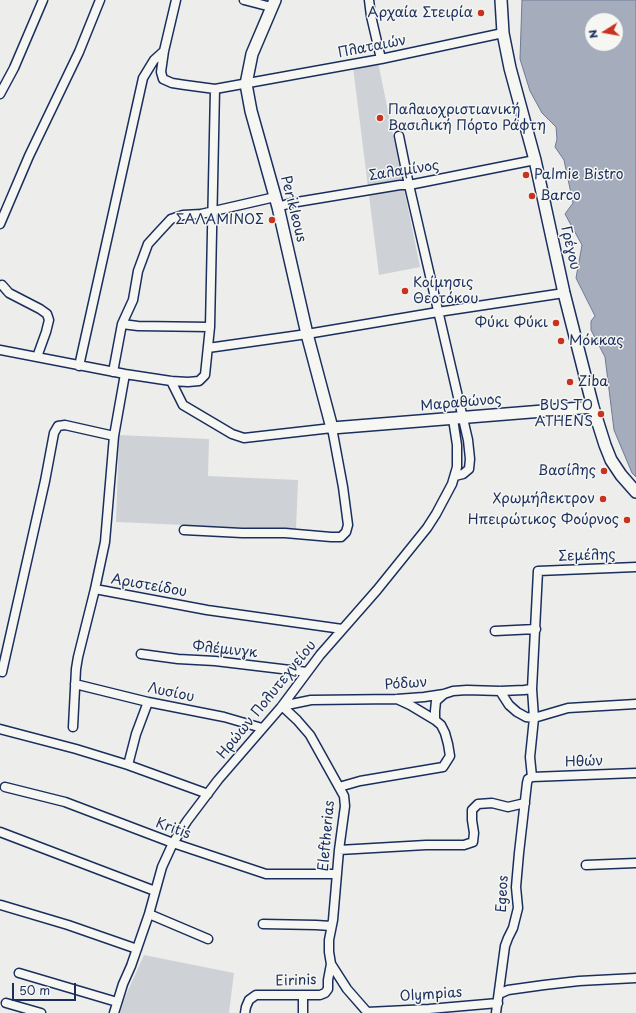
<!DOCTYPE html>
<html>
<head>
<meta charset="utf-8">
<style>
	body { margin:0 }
	#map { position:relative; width:636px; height:1013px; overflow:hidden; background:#edeeec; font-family:"Playpen Sans",sans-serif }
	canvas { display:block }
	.north { position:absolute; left:584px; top:12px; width:40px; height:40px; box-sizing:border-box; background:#f6f6f2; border:1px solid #9ea6b7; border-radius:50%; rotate:259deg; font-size:11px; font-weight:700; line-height:16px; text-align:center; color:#1b2f5e }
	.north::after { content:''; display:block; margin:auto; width:14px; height:18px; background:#c8321e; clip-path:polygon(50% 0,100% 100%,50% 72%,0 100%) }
	.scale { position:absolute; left:12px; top:983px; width:64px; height:18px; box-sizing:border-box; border:2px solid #1b2f5e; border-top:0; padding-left:5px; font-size:12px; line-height:14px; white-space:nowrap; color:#1b2f5e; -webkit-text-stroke:3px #f6f6f2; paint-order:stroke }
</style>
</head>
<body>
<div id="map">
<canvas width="636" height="1013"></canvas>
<div class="north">N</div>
<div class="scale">50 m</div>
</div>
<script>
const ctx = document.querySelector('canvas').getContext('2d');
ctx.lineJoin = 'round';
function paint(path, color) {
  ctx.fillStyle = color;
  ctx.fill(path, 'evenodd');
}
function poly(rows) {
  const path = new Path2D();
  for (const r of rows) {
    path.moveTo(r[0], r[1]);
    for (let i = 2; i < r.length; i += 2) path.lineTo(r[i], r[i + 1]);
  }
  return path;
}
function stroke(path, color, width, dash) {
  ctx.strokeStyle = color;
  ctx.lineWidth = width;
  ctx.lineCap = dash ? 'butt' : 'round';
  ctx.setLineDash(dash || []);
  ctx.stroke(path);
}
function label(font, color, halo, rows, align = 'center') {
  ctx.font = font + ' "Playpen Sans",sans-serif';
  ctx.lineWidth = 3;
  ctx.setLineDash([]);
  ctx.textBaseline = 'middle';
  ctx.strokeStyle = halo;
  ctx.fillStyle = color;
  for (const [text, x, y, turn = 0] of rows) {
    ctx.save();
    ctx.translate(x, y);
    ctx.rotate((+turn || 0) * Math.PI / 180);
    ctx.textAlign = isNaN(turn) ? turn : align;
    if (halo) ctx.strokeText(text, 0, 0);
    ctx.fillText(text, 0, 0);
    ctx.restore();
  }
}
paint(poly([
	[378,62,420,267,379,275,353,67],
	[119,435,209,439,208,476,298,480,296,530,116,522],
	[144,955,234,973,229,1013,120,1013,125,997]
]), '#ced2d7');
const water = poly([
	[522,0,636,0,636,477,632,473,614,430,605,357,591,330,591,321,595,316,576,278,582,245,565,214,573,203,564,160,555,147,557,139,556,127,542,113,530,91,520,59,522,0],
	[592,20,616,20,616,44,592,44,592,20]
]);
paint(water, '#a5acbc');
stroke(water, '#6e7a96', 1);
const street = poly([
	[176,0,164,51,161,72,163,79,172,83,185,85,215,89,381,59,503,33],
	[244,0,271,7],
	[369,0,371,16,381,59],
	[0,94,14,68,43,0],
	[399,136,409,185,468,440,470,459,469,469,463,474,455,476],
	[278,207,291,203,400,185,409,185,535,160],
	[0,224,29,156,79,52,100,0],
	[2,285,9,293,40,309,47,314,49,320,46,332,37,357],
	[122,324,138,326,210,327],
	[208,348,307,334,438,312,564,293],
	[0,350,125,374,171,381,188,382,199,381,205,375,210,327,215,89],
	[79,366,143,78,154,60,164,51],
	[113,372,122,324,133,300,138,271,148,244,158,233,171,219,183,215,201,214,275,197],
	[125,374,114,436,105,542,95,589,207,610,342,629],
	[171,381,183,405,232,434,244,438,332,428,343,487,348,525,346,532,341,537,331,537,285,533,242,533,184,530],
	[495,631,536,629],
	[141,654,178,659,215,661,307,672],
	[2,672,45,481,54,433,58,426,65,425,114,436],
	[75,684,148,702,224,717,262,728],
	[500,691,509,705,517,712,526,717,534,718,568,708,636,704],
	[282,706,311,700,397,699,424,697,444,694,453,691,467,690,500,691,524,690,532,689],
	[435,720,435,711,436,701,444,694],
	[73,727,76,669,78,657,95,589],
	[0,729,76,749,128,765,208,794],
	[128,765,136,734,148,702],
	[532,777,530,757,534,718,532,689,538,571,636,567],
	[532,777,636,773],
	[5,787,65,802,173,843,266,874,337,874],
	[339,787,360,781,443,767,450,756,448,744,445,733,441,725,435,720,410,705,397,699],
	[0,832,155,891],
	[339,850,426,845,464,845,473,842,474,833,472,820,472,810,478,804,492,803,508,807,525,803],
	[586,865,636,863],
	[1,905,68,925,137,949],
	[149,914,208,939],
	[263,924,316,925,331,926],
	[331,964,347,989,368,1013],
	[19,973,117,1002],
	[499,994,508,990,544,985,579,981,636,978],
	[303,995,303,1013],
	[6,1003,41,1013],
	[367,1012,429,1009,498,1003],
	[114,1013,123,984,131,966,149,914,162,867,173,843,187,821,218,780,282,706,320,655,377,590,427,528,436,514,452,484,457,467,457,445,453,419],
	[245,1013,246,1007,249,1000,256,995,320,995,325,993,328,989,328,980,331,964,329,952,329,940,333,920,339,850,345,806,344,796,310,735,297,720,282,706],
	[496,1013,505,946,508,938,513,928,518,908,516,887,519,853,527,783,528,779,532,777]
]);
const secondary = poly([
	[275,0,252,54,246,84,251,111,278,207,307,334,332,428,593,407],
	[501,0,503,33,510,68,535,160,564,293,593,407,605,445,611,460,621,475,636,492]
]);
stroke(street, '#1b2f5e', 11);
stroke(secondary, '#1b2f5e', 14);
stroke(street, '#f6f6f2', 8);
stroke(secondary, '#f6f6f2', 11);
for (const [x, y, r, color] of [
	[481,13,4,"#c8321e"],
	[380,118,4,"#c8321e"],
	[526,175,4,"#c8321e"],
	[532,196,4,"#c8321e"],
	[272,220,4,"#c8321e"],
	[405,291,4,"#c8321e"],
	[556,323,4,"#c8321e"],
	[561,341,4,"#c8321e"],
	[570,382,4,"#c8321e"],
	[601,414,4,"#c8321e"],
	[604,471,4,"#c8321e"],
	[603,499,4,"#c8321e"],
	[627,520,4,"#c8321e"]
]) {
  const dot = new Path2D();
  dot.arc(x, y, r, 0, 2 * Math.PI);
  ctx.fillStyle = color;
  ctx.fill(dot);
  stroke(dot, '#f6f6f2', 1.5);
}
label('14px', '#1b2f5e', '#f6f6f2', [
	["Αρχαία Στειρία",473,13],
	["Παλαιοχριστιανική",388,110,"left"],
	["Βασιλική Πόρτο Ράφτη",388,126,"left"],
	["Palmie Bistro",534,175,"left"],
	["Barco",540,196,"left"],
	["ΣΑΛΑΜΙΝΟΣ",264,220],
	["Κοίμησις",413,283,"left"],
	["Θεοτόκου",413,299,"left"],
	["Φύκι Φύκι",548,323],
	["Μόκκας",569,341,"left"],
	["Ziba",578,382,"left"],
	["BUS TO",593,406],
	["ATHENS",593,422],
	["Βασίλης",596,471],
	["Χρωμήλεκτρον",595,499],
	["Ηπειρώτικος Φούρνος",619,520]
], 'right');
label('14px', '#1b2f5e', '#f6f6f2', [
	["Πλαταιών",372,47,-11],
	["Σαλαμίνος",404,171,-9],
	["Perikleous",293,209,76],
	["Γρέγου",570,248,77],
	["Μαραθώνος",461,403,-5],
	["Σεμέλης",587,556,-2],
	["Αριστείδου",149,586,10],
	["Φλέμινγκ",225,650,6],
	["Ρόδων",406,684,-4],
	["Λυσίου",171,693,12],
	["Ηρώων Πολυτεχνείου",267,700,-51],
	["Ηθών",584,762,-2],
	["Kritis",173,829,20],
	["Eleftherias",327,836,-85],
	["Egeos",503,894,-87],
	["Eirinis",296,981,-2],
	["Olympias",431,995,-4]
]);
</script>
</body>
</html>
